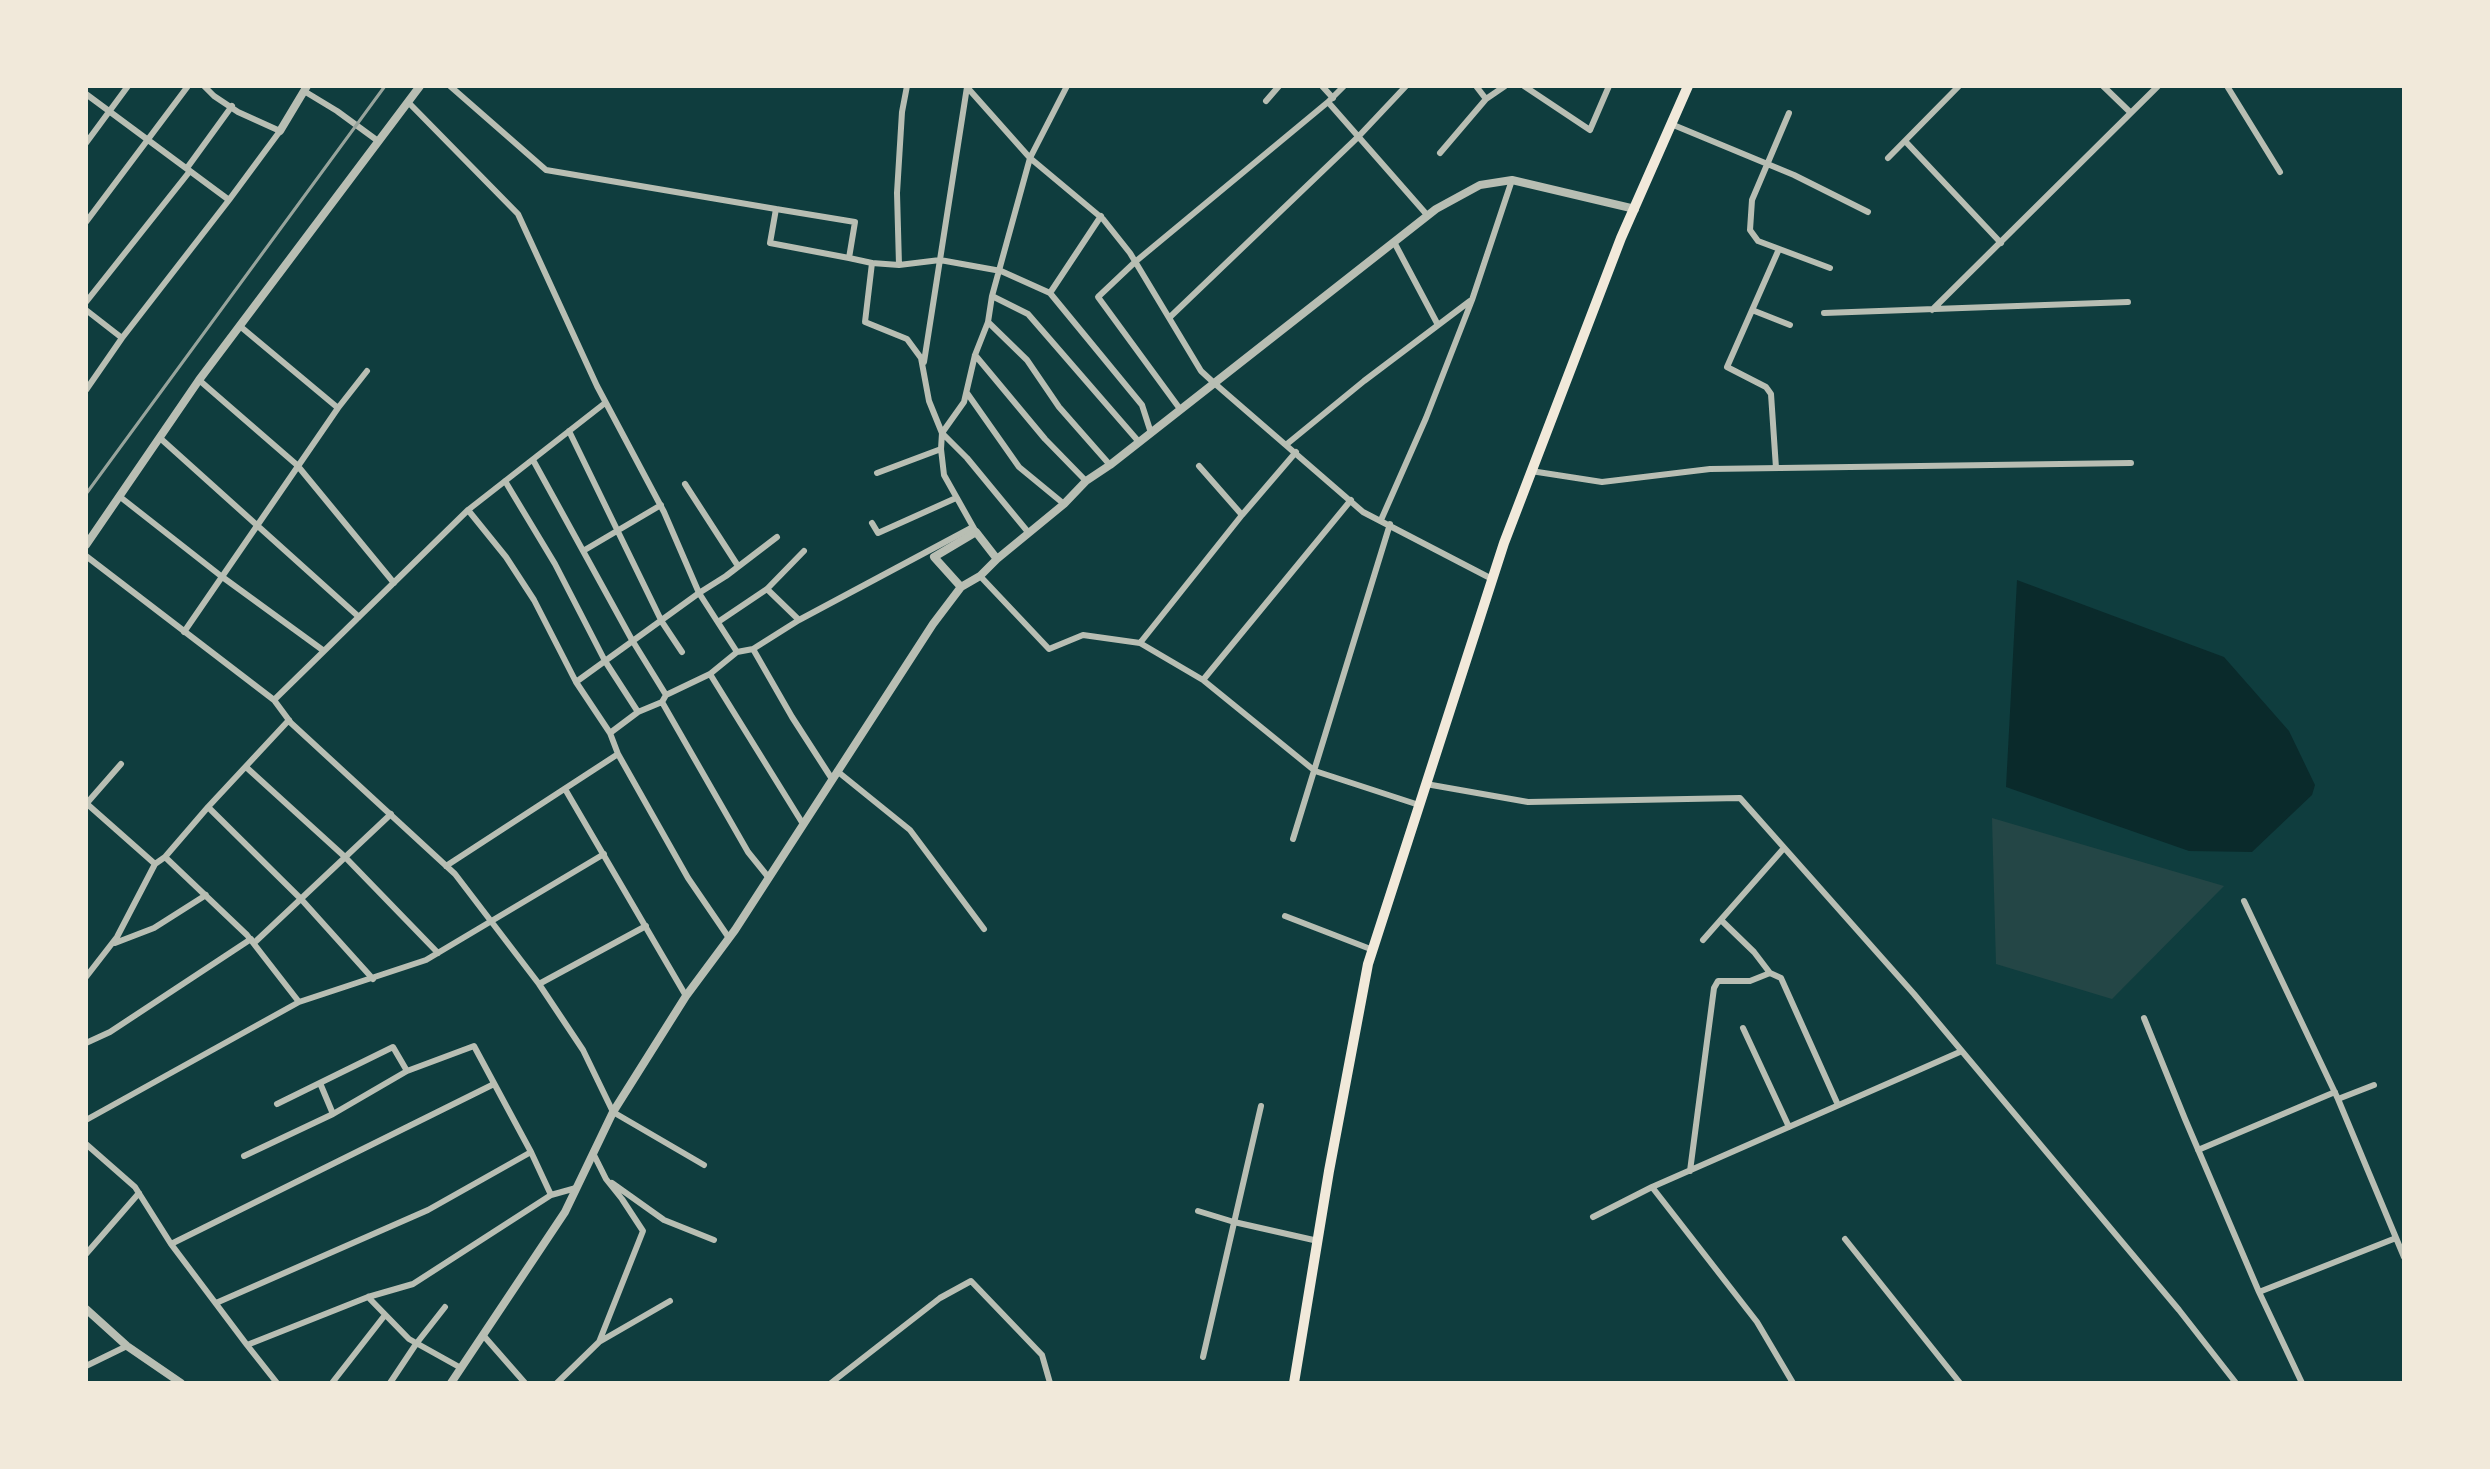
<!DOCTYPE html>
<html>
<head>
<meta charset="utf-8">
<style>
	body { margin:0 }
	#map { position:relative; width:2490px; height:1469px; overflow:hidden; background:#0f3d3e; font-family:Quicksand,sans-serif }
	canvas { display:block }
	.frame { position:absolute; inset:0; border:88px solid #f1e9da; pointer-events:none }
</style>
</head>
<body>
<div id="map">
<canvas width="2490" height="1469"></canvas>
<div class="frame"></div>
</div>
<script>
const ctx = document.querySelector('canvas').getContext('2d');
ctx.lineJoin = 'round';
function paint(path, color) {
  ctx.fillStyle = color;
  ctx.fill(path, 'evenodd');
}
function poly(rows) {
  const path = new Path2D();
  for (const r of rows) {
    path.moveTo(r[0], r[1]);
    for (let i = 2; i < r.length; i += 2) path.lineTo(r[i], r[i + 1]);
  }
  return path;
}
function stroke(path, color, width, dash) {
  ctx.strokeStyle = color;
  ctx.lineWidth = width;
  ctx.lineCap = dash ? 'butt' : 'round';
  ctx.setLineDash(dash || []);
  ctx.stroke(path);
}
paint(poly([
	[1992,818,2224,886,2112,999,1996,964]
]), '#244646');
paint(poly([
	[2017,580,2224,657,2289,731,2315,785,2312,795,2252,852,2189,851,2006,787]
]), '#0a2a2b');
stroke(poly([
	[450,86,546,170,776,209],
	[966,86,1030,158,1103,219,1130,253,1201,371,1213,382,1363,512,1492,579],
	[1322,86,1333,98],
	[1476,86,1486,99],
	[1524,86,1590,130,1609,86],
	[2103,86,2131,113],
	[2227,86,2280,172],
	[304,91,337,111,378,141],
	[86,94,229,200],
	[1266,101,1279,86],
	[408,102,518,214,597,386,664,512,699,593,737,652,753,649,792,717,832,779],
	[1328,102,1428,216],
	[1789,113,1752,200,1750,230,1758,241,1830,268],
	[1671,124,1794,175,1868,212],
	[1905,141,2001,243],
	[86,143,128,86],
	[1440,153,1486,99,1505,86],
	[1888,158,1959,86],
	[1101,216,1050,293,1142,405,1151,433],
	[86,222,188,86],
	[1394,242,1438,325],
	[849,258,855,222,776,209,770,243,849,258,872,263,865,322,907,339,921,358,929,401,942,433,967,458,1028,532],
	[872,263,899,265,940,260,1001,271,1050,293],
	[899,265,897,193,902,112,907,86],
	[992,296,1028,314,1139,442],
	[86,302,190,171,187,168,232,106],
	[86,310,122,338],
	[1752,310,1790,325],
	[1932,310,2158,86],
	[1824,313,2128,302],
	[1170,317,1358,137,1406,86],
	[988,322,1027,360,1059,407,1110,465],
	[241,327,338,408],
	[975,355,1045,439,1086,481],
	[924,362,967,87],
	[199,380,297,465,394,583],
	[86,390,122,338,229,200,280,131,238,112,214,96,204,86],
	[967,393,1019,467,1064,504],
	[1180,409,1098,297,1135,262,1328,102,1344,86],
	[569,431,662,622,682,652],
	[160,438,359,617],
	[1287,444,1364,381,1470,301],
	[533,460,632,640,666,695],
	[1199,466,1242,515],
	[1776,468,1771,394,1766,387,1727,367,1779,249],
	[1531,471,1602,482,1710,469,2131,463],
	[877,473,941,449],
	[505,481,555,564,605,661,638,712],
	[685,484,738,566],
	[119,496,221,576,324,651],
	[1381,520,1426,418,1472,300,1512,180],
	[872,523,878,533,956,498],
	[976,532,944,475,941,449,942,433,964,402,975,355,988,322,992,296,1030,158,1067,86],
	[583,551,661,505],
	[86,556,274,700,291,723,455,874,539,984,583,1050,613,1112,704,1165],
	[980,576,1049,649,1083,635,1140,643,1203,680,1315,771,1419,805],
	[799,620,973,527],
	[718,622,767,589,804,551],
	[184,632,338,408,367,371],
	[1140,643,1242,515,1296,452],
	[753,649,799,620,767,589],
	[710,674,803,824],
	[1203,680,1351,500],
	[576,682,534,600,506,557,468,510,605,403],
	[274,700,468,510],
	[662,702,748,852,769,878],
	[610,733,576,682,699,593,726,576,777,537],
	[618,754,688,878,729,938],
	[246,767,345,857,438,953],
	[837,771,910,830,984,929],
	[1426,784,1528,802,1740,798,1914,994,2179,1310,2236,1383],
	[565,789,686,996],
	[86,803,155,864,165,857,247,935,299,1002],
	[87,803,121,764],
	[208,807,289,720],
	[1293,839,1390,524],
	[165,857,208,807,301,899,373,979],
	[446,866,618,754,610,733,638,712,662,702,666,695,710,674,737,652],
	[2244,901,2338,1099],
	[1285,916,1373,950],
	[1703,940,1784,848],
	[115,943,154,928,206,895],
	[254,943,391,814],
	[1770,973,1781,978,1838,1105],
	[86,977,117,937,155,864],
	[539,984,646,926],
	[2144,1018,2185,1119,2259,1292,2302,1383],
	[1743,1028,1789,1127],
	[86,1043,110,1032,251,939],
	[320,1083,333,1114],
	[2374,1085,2338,1099,2404,1257],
	[277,1104,393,1047,407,1071],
	[86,1120,299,1002,426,960,604,854],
	[86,1144,135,1187,171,1244,247,1345],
	[2198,1150,2335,1092],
	[593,1153,606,1179,622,1199,643,1231,599,1342],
	[244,1156,333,1114,407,1071,474,1046,531,1152],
	[1690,1171,1714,988,1718,981,1750,981,1770,973,1754,952,1721,920],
	[612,1183,664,1220,714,1240],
	[1652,1187,1757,1322,1793,1383],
	[1198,1211,1234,1222,1318,1241],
	[1593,1217,1652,1187,1962,1051],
	[1845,1239,1960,1383],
	[171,1244,494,1084],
	[86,1254,139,1193],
	[2259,1292,2396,1238],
	[368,1297,409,1339,461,1368],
	[216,1303,428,1210,531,1152,551,1195],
	[483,1335,525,1383],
	[1203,1357,1261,1106],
	[86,1366,127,1346],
	[277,1383,247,1345,368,1297,413,1284,551,1195,576,1188],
	[332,1383,385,1315],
	[390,1383,416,1344,445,1307],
	[557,1383,599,1342,670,1301],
	[831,1383,940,1298,971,1281,1042,1355,1050,1383]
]), '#b8beb3', 6);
stroke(poly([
	[280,131,307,86],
	[86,545,199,380,420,86],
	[997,559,1064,504,1086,481,1110,465,1436,209,1480,185,1512,180,1635,209],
	[86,1309,127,1346,181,1383],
	[451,1383,565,1212,613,1112,686,996,735,930,933,624,961,587,980,576,997,559,976,532,934,557,961,587]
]), '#b8beb3', 8);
stroke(poly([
	[1294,1383,1329,1171,1368,964,1504,543,1621,238,1688,86]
]), '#f1e9da', 10);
stroke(poly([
	[86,494,385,86]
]), '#97a49c', 3);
</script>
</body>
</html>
